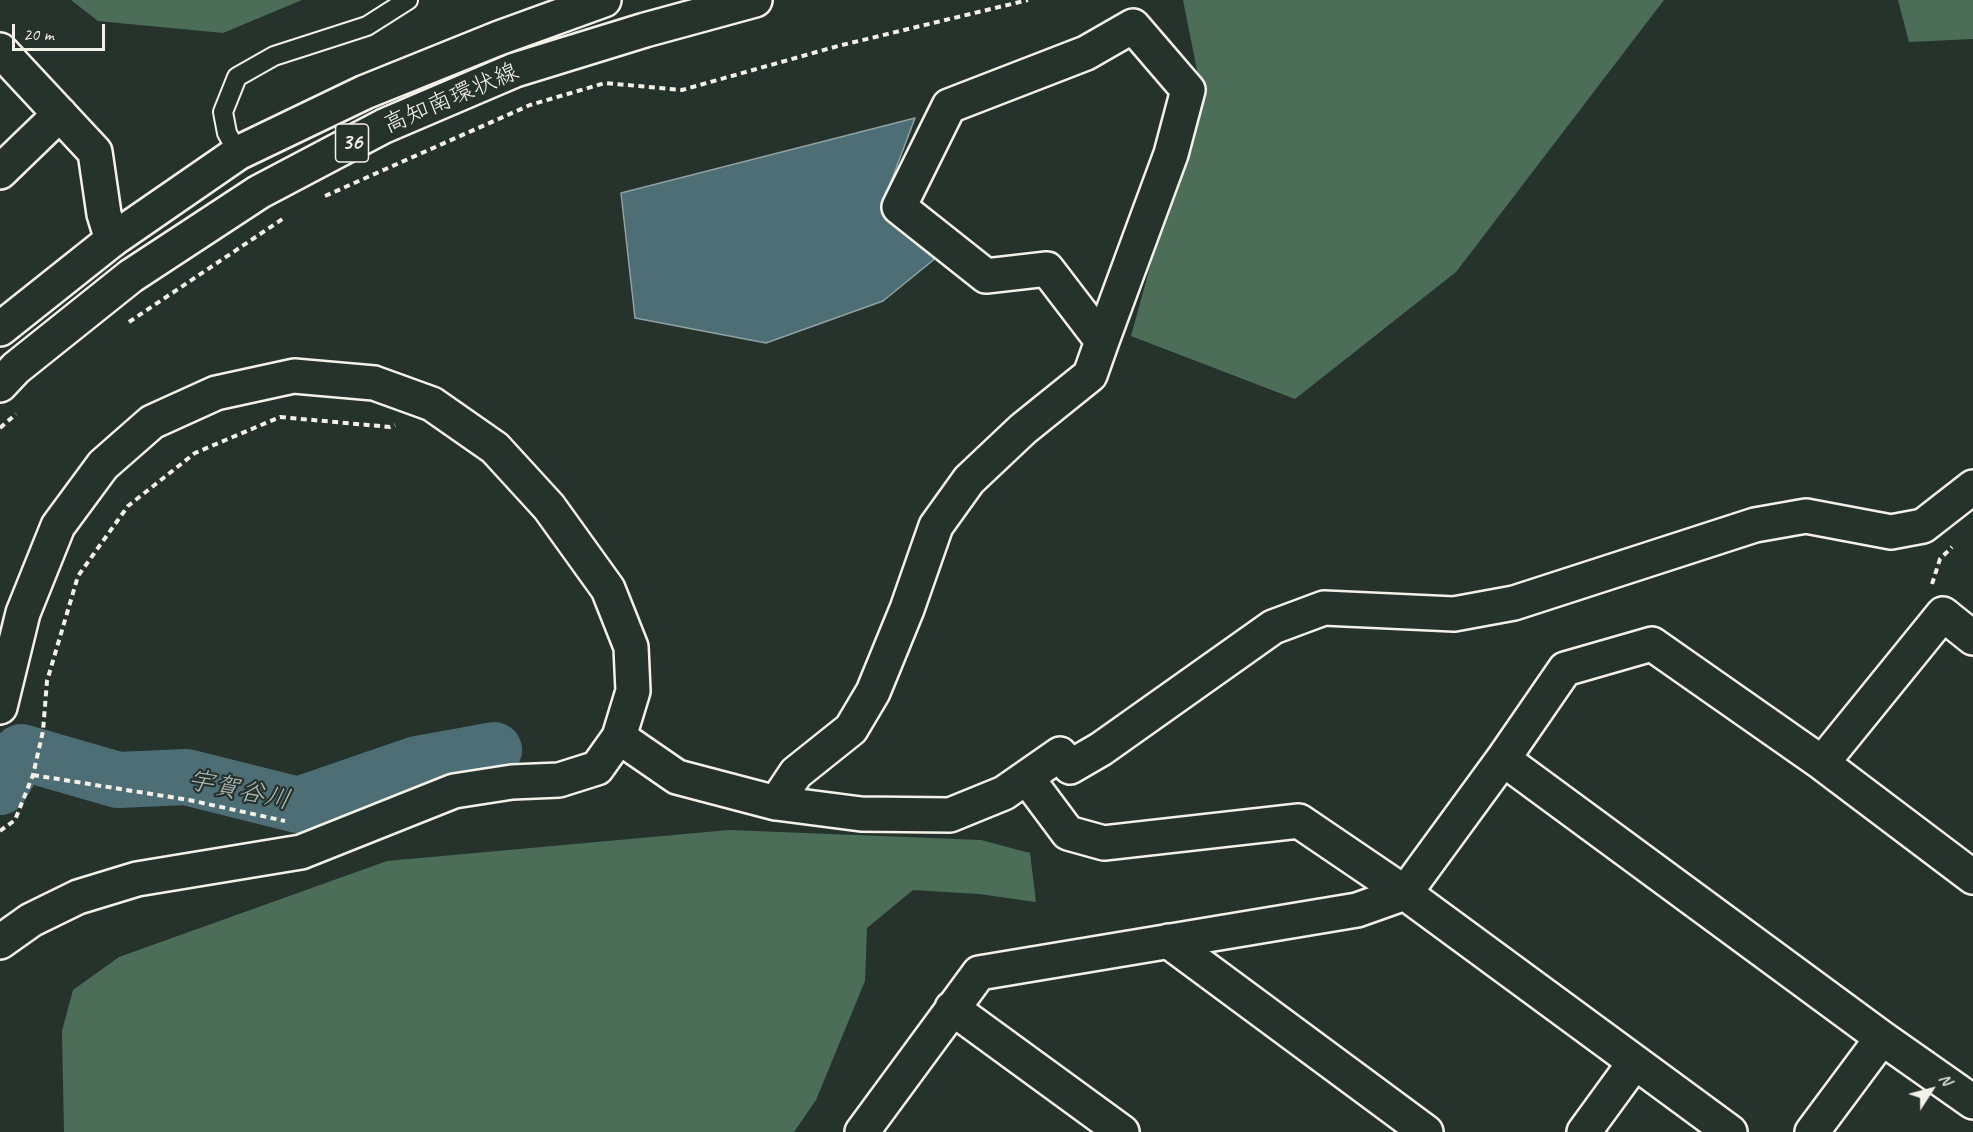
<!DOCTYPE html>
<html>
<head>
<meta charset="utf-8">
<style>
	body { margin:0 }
	#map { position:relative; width:1973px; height:1132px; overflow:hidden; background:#26332d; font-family:Caveat,sans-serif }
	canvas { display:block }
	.north { position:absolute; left:1901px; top:1060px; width:60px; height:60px; -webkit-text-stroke:4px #26332d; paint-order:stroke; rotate:54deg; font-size:16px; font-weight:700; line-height:24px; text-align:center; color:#f4f1e8 }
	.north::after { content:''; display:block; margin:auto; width:21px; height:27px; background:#f4f1e8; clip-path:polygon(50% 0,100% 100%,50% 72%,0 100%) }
	.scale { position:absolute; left:12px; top:24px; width:93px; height:27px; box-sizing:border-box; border:3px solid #f4f1e8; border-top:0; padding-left:8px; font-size:18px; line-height:21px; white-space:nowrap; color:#f4f1e8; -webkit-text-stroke:4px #26332d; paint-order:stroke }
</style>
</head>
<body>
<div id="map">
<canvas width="1973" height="1132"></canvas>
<div class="north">N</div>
<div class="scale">20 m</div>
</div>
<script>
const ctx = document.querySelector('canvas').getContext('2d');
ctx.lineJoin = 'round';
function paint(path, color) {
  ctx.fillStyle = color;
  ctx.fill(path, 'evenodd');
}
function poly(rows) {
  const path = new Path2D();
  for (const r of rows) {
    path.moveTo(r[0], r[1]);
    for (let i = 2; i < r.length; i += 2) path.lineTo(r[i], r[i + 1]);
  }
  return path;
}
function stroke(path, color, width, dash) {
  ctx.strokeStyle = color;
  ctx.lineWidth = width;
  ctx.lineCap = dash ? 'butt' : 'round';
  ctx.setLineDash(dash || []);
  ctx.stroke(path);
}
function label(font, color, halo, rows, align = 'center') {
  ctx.font = font + ' Caveat,"Klee One",sans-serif';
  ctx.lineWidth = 4.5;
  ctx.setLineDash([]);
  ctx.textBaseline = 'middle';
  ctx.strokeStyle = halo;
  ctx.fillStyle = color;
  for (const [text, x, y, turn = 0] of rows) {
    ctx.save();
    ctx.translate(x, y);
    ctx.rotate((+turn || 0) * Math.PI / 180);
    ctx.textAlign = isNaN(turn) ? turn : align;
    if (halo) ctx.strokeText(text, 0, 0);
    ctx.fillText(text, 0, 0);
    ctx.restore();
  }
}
paint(poly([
	[71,0,302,0,223,33,98,21],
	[1183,0,1664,0,1456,272,1295,399,1131,336,1200,85],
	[1898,0,1973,0,1973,39,1909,42],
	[729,830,981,840,1030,853,1036,902,979,894,913,890,867,928,865,981,816,1100,794,1132,64,1132,62,1031,73,990,119,957,387,861]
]), '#4c6e58');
const water = poly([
	[915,118,881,208,937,257,883,301,766,343,635,318,621,193,915,118]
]);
paint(water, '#4e6e75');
stroke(water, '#90a2a3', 1.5);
stroke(poly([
	[0,787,21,752,118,780,186,777,298,805,417,764,494,750]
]), '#4e6e75', 56);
const lane = poly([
	[238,153,227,133,223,112,237,77,274,56,367,26,408,0]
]);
const street = poly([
	[0,50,95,152,104,214,112,240],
	[0,172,60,114],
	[619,737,677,777,776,803,861,814,950,815,1004,793,1060,754,1070,767,1101,749,1273,627,1324,608,1454,614,1514,603,1755,525,1806,516,1891,532,1923,526,1973,487],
	[1503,759,1882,1038,1973,1102],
	[1822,763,1943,614,1973,638],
	[1027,778,1068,833,1104,843,1299,821,1405,893,1730,1132],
	[776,803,796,773,851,729,873,692,907,609,936,526,969,480,1023,429,1090,375,1102,341,1171,154,1188,90,1133,26,1086,53,949,106,899,207,986,276,1047,269,1102,341],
	[1168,941,1426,1132],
	[952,1008,1122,1132],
	[862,1132,979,973,1357,910,1405,893,1503,759,1565,669,1652,644,1822,763,1973,877],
	[1584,1132,1635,1062],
	[1812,1132,1882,1038]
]);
const secondary = poly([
	[0,707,23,613,58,526,103,465,152,422,216,393,294,376,374,383,432,404,495,448,549,507,608,589,631,647,633,691,619,737,597,768,559,780,512,782,454,791,301,852,137,879,78,897,31,920,0,942]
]);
const primary = poly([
	[0,329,112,240,238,153,365,92,499,38,604,0],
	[0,385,16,368,131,276,259,192,384,126,515,70,645,30,755,0]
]);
stroke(lane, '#f4f1e8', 22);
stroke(street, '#f4f1e8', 38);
stroke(secondary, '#f4f1e8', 38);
stroke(primary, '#f4f1e8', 38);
stroke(poly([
	[325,196,530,105,605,83,682,90,838,46,1028,0],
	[129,322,284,218],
	[0,428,16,414],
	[1932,584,1940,559,1952,547],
	[33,775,189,800,285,821],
	[0,831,15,820,33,775,43,731,47,681,78,576,128,506,195,453,280,417,390,427,395,425]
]), '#f4f1e8', 4, [6, 4.5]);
stroke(lane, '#26332d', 18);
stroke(street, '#26332d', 33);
stroke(secondary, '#26332d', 33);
stroke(primary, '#26332d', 33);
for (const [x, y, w] of [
	[352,143,33]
]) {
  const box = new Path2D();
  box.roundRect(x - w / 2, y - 19, w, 38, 4.5);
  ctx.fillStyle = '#26332d';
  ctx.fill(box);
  stroke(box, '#f4f1e8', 1.5);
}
label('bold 22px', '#f4f1e8', null, [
	["36",352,143]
]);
label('24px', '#f4f1e8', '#26332d', [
	["高知南環状線",451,99,-23]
]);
label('italic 26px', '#b2bdba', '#26332d', [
	["宇賀谷川",239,791,12]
]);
</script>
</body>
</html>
